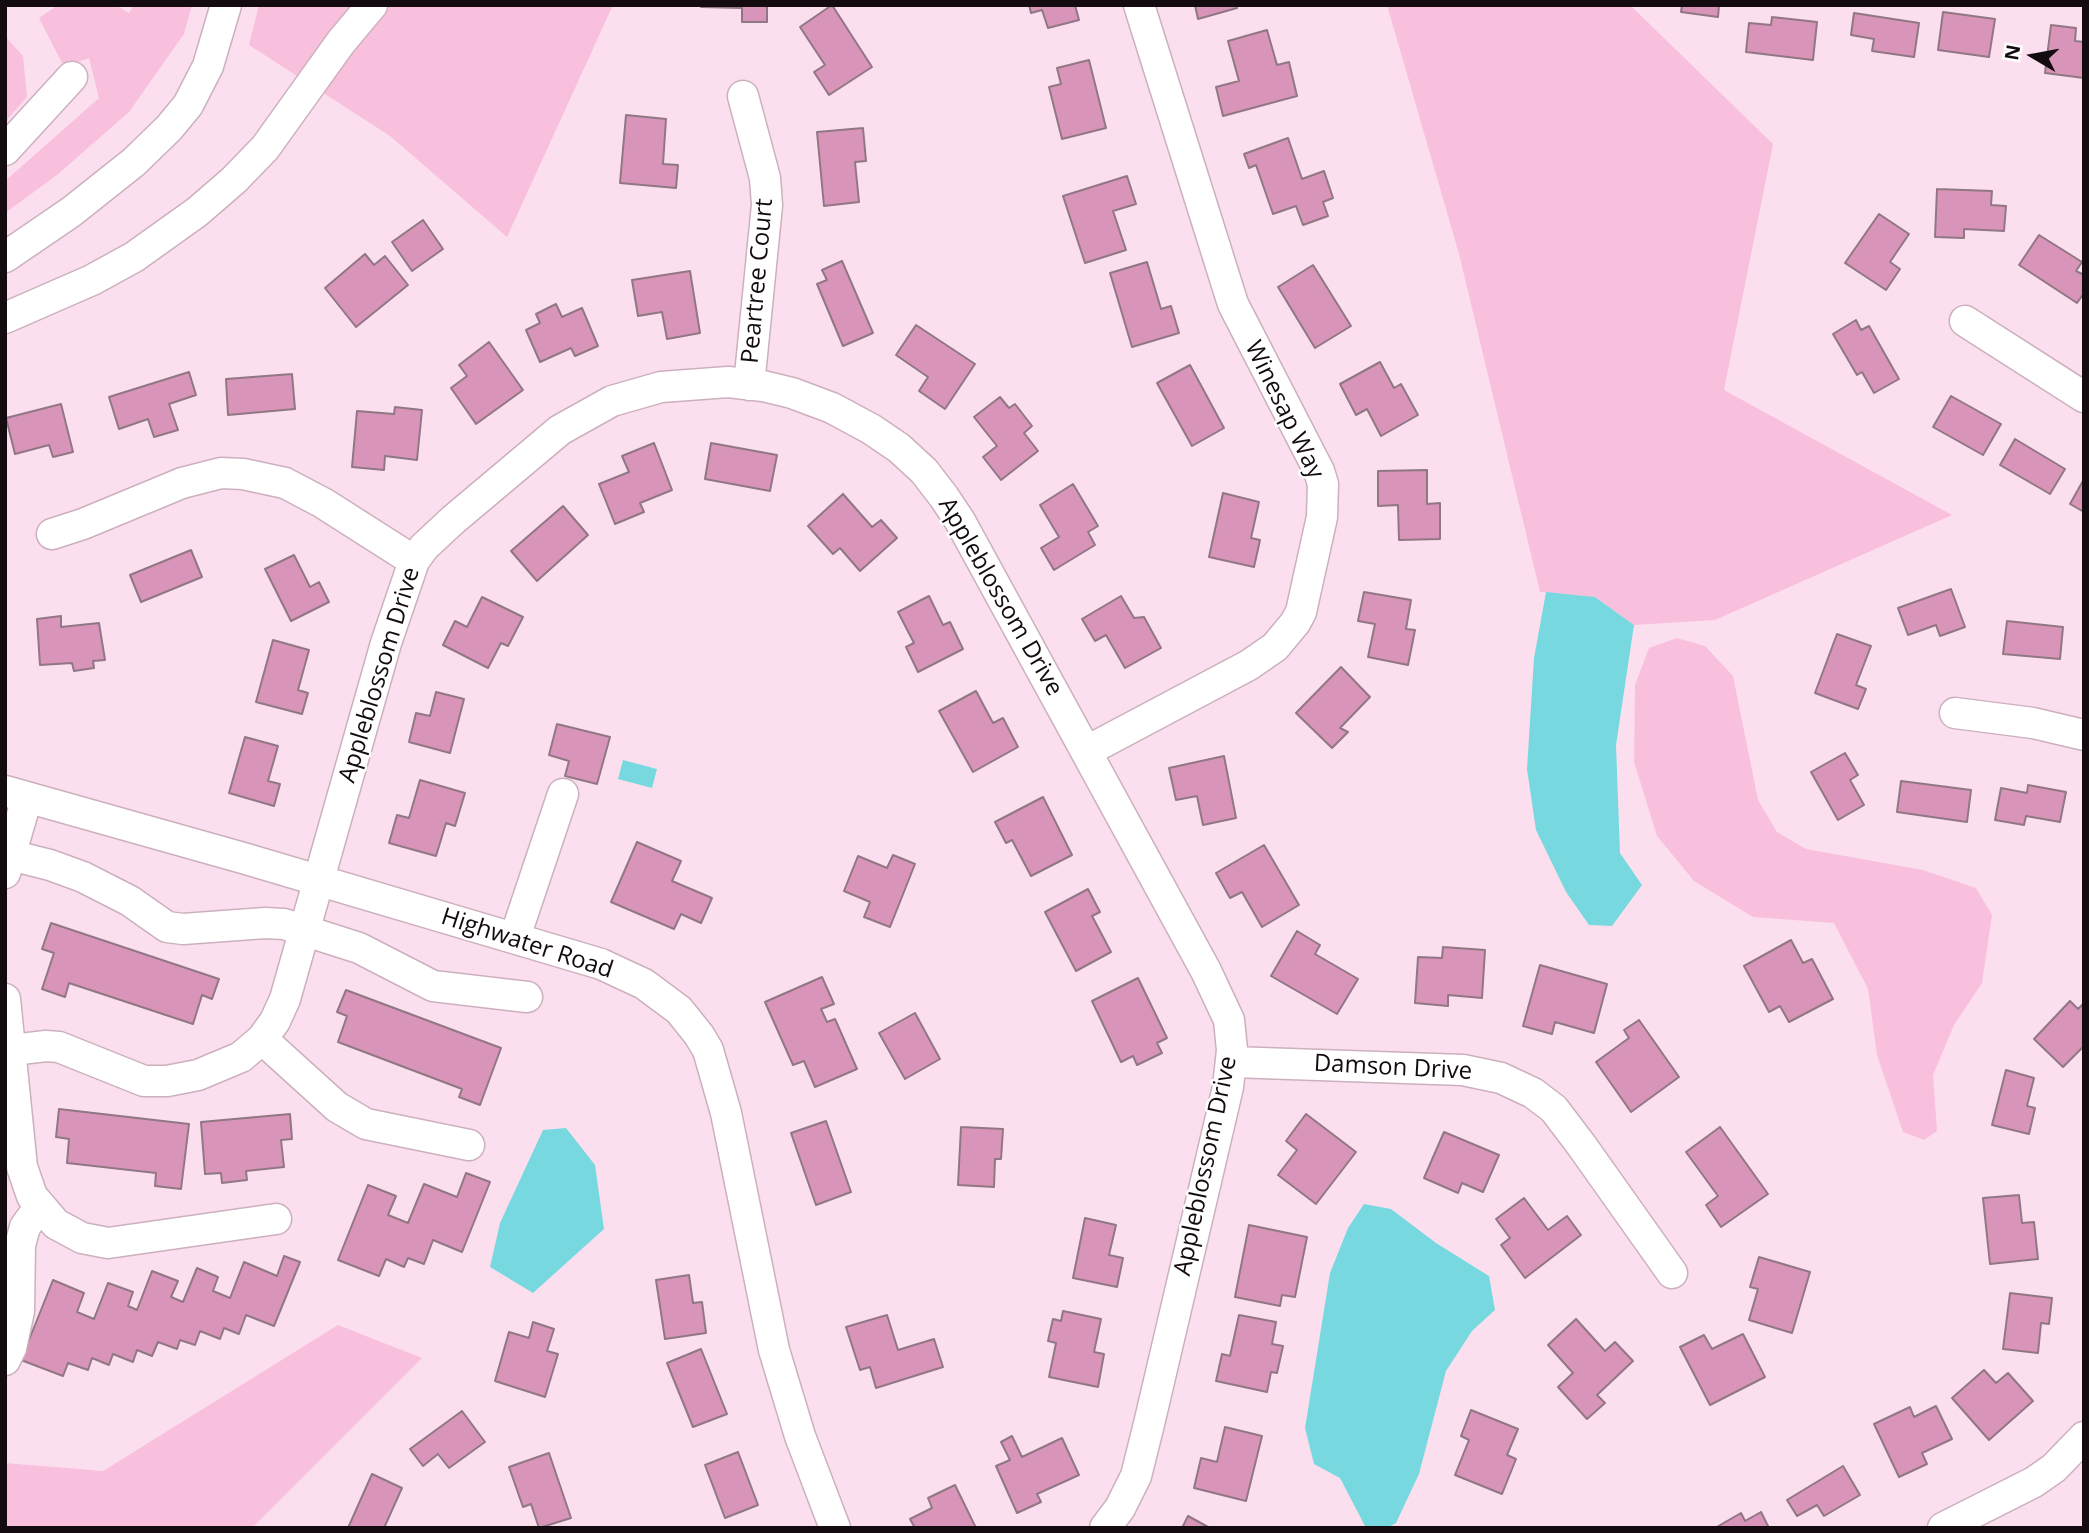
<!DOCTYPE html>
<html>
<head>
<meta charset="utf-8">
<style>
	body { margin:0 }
	#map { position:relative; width:2089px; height:1533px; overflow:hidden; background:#fcdfee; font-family:"Open Sans",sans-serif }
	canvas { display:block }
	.frame { position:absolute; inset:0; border:7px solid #140b10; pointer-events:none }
	.north { position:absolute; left:1998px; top:21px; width:70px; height:70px; -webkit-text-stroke:5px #fff; paint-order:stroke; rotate:280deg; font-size:19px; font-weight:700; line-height:28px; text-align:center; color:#140b10 }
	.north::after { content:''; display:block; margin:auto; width:24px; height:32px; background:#140b10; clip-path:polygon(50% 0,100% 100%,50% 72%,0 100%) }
</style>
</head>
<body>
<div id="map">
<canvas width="2089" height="1533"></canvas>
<div class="frame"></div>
<div class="north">N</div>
</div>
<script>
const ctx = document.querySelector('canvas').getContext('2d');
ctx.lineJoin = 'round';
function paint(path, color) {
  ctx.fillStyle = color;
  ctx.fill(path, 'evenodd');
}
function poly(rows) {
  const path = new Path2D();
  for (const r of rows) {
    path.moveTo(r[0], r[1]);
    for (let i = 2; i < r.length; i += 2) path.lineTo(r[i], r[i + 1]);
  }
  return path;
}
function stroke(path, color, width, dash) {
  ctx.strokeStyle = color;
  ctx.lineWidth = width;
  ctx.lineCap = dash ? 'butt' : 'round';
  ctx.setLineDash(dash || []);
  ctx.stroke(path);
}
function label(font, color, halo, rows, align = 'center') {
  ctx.font = font + ' "Open Sans",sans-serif';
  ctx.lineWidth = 5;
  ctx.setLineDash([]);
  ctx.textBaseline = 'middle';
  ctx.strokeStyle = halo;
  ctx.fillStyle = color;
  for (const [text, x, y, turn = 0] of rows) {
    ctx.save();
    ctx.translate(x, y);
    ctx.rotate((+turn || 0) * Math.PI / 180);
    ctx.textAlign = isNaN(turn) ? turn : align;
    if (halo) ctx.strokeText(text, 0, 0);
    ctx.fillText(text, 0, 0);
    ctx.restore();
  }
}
paint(poly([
	[58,5,115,5,129,13,134,5,192,5,184,34,129,112,57,175,5,213,5,181,99,98,89,58,64,67,39,18],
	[259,5,613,5,507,237,390,136,249,45],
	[1387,5,1630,5,1773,144,1724,390,1952,515,1715,620,1634,625,1595,597,1540,592,1459,254],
	[5,36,23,56,27,97,5,122],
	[1677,638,1705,646,1733,676,1758,800,1777,832,1806,849,1923,870,1976,888,1992,915,1982,983,1954,1025,1933,1075,1937,1131,1924,1140,1903,1132,1877,1055,1868,989,1834,923,1753,917,1694,881,1657,836,1634,762,1635,685,1649,648],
	[338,1325,422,1358,252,1528,5,1528,5,1463,103,1471]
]), '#f9c0de');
paint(poly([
	[1546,592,1595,597,1634,625,1616,745,1620,853,1642,885,1612,926,1589,925,1566,892,1536,830,1527,769,1534,658],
	[623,760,657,769,652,788,618,779],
	[566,1128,595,1165,604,1229,533,1293,490,1267,500,1223,543,1130],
	[1364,1204,1391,1209,1436,1243,1489,1276,1495,1310,1472,1331,1446,1371,1419,1474,1396,1523,1387,1528,1366,1528,1340,1478,1314,1464,1305,1428,1330,1273,1348,1228]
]), '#77d9df');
const building = poly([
	[701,5,767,5,767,22,742,22,742,8,701,7,701,5],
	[832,5,872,67,829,95,814,72,825,65,800,27,832,5],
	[1029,5,1075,5,1079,20,1048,28,1042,10,1031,13,1029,5],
	[1195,5,1236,5,1237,8,1198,19,1195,5],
	[1682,5,1719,5,1718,17,1681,12,1682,5],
	[1943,12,1995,19,1989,57,1938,50,1943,12],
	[1854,13,1919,23,1914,57,1872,51,1874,39,1851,35,1854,13],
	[1772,17,1817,22,1813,60,1746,52,1749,23,1771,25,1772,17],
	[2051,25,2076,28,2075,41,2084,42,2084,78,2045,73,2051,25],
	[1267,30,1277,65,1289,62,1297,96,1223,116,1216,87,1239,81,1228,41,1267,30],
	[1089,60,1106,128,1062,139,1049,87,1061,84,1057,68,1089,60],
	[626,115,666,119,663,164,678,165,676,188,620,183,626,115],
	[863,128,866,161,855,162,859,202,824,206,817,132,863,128],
	[1288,138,1302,179,1324,171,1333,198,1323,202,1328,216,1303,225,1296,206,1273,214,1256,165,1249,168,1244,154,1288,138],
	[1127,176,1136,204,1113,211,1126,250,1085,263,1063,196,1127,176],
	[1937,189,1992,191,1991,205,2006,206,2004,231,1964,229,1964,238,1935,237,1937,189],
	[1879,214,1909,234,1890,262,1900,269,1886,290,1845,263,1879,214],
	[423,220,443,249,412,271,392,242,423,220],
	[2039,235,2082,262,2076,271,2084,275,2084,293,2077,303,2019,265,2039,235],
	[365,254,374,265,385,256,408,285,356,327,325,288,365,254],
	[842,261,873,333,843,346,817,284,827,280,822,270,842,261],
	[1147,262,1161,309,1171,306,1179,333,1132,347,1110,273,1147,262],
	[1313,265,1351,326,1315,348,1278,287,1313,265],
	[690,271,700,333,667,339,662,312,638,316,632,280,690,271],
	[556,304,562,317,582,308,598,346,575,356,571,348,540,362,526,330,540,323,536,314,556,304],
	[1856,320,1861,330,1869,326,1899,379,1874,393,1862,372,1857,375,1833,334,1856,320],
	[916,325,975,364,945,409,919,391,928,377,896,355,916,325],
	[489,342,523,390,476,424,451,388,467,376,459,365,489,342],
	[1380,362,1394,388,1401,384,1418,415,1381,436,1367,409,1356,415,1340,384,1380,362],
	[1190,365,1224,428,1192,446,1157,383,1190,365],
	[189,372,196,395,169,404,178,430,154,437,148,419,119,429,109,397,189,372],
	[292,374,295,409,228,415,226,379,292,374],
	[1951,396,2001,424,1983,455,1933,427,1951,396],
	[1000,397,1009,408,1015,404,1032,426,1024,433,1038,451,1001,480,983,457,997,446,974,417,1000,397],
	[61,404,73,452,53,457,49,445,15,454,6,418,61,404],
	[395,407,422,410,417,460,385,456,384,470,352,467,357,411,394,414,395,407],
	[2015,439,2065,469,2050,494,2000,465,2015,439],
	[654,443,672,490,640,503,644,512,615,524,599,484,629,472,622,456,654,443],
	[711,443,777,455,770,491,705,479,711,443],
	[1427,470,1427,504,1440,503,1440,539,1399,540,1398,505,1378,506,1378,471,1427,470],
	[2084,479,2084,512,2070,504,2084,479],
	[1073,484,1098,526,1088,532,1095,545,1054,570,1041,548,1059,537,1040,505,1073,484],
	[1223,493,1259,502,1251,538,1260,540,1254,567,1209,557,1223,493],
	[843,494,872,527,881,520,897,538,860,571,840,548,833,554,808,526,843,494],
	[563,506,588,535,537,581,511,551,563,506],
	[191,550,202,577,141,602,130,575,191,550],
	[294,555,310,587,319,582,329,602,291,621,265,569,294,555],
	[1951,589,1965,627,1940,636,1936,625,1908,635,1898,608,1951,589],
	[1364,592,1411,600,1406,629,1415,630,1408,665,1368,657,1375,624,1358,621,1364,592],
	[929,596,943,625,950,622,963,649,918,672,906,647,914,643,898,612,929,596],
	[1121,596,1134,618,1144,617,1161,648,1125,668,1106,635,1095,641,1082,619,1121,596],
	[482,597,523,617,508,646,501,643,488,668,443,645,455,621,467,627,482,597],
	[61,616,61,627,99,623,105,660,93,661,94,668,74,671,72,663,40,665,37,619,61,616],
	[2007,621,2063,627,2060,659,2003,654,2007,621],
	[1837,634,1871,646,1856,685,1866,689,1858,709,1815,693,1837,634],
	[273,640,309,650,298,690,308,693,302,714,256,702,273,640],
	[1341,667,1370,697,1340,728,1348,732,1332,748,1296,713,1341,667],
	[976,691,993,723,1003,718,1018,747,973,772,939,711,976,691],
	[436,692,464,699,450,753,409,742,416,713,430,716,436,692],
	[557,724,610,737,597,784,565,776,569,761,549,755,557,724],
	[245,737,278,746,268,781,280,784,274,806,229,793,245,737],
	[1845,753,1858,775,1850,780,1864,805,1838,820,1811,772,1845,753],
	[1224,756,1236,818,1203,825,1197,796,1176,800,1169,768,1224,756],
	[420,780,465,793,455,826,446,823,436,856,389,843,397,815,409,818,420,780],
	[1901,781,1971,790,1967,822,1897,812,1901,781],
	[2028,785,2066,792,2060,822,2026,816,2024,825,1995,820,2001,788,2027,793,2028,785],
	[1043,797,1072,855,1031,876,1012,840,1006,843,995,822,1043,797],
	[637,842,681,861,672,881,712,898,701,923,681,914,674,929,611,902,637,842],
	[1264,845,1299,905,1262,927,1242,892,1230,898,1216,873,1264,845],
	[893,855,915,864,890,927,864,917,870,902,844,891,858,856,887,868,893,855],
	[1088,889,1100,912,1092,916,1111,952,1076,971,1045,912,1088,889],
	[51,923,219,979,212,999,202,995,193,1024,69,983,65,997,42,989,54,953,42,949,51,923],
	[1297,931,1320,945,1315,954,1358,979,1337,1014,1271,976,1297,931],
	[1791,940,1803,963,1812,959,1833,999,1789,1022,1780,1006,1769,1012,1744,966,1791,940],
	[1443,947,1485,950,1482,998,1448,995,1448,1006,1415,1003,1418,957,1442,958,1443,947],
	[1540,965,1607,984,1594,1033,1555,1022,1552,1034,1523,1026,1540,965],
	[822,977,834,1004,821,1009,827,1022,835,1019,857,1069,815,1087,804,1061,793,1065,765,1002,822,977],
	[1138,978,1167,1038,1157,1043,1162,1053,1137,1065,1133,1056,1121,1062,1092,1001,1138,978],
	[346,990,501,1048,480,1105,459,1097,462,1089,338,1042,347,1016,337,1012,346,990],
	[2070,1001,2078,1009,2084,1003,2084,1046,2063,1067,2034,1039,2070,1001],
	[915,1013,940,1059,905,1079,879,1033,915,1013],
	[1639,1020,1679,1077,1631,1112,1596,1062,1629,1038,1624,1030,1639,1020],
	[2006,1070,2034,1078,2027,1106,2035,1108,2029,1134,1992,1125,2006,1070],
	[59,1109,189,1124,181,1189,155,1186,156,1173,67,1163,69,1139,56,1137,59,1109],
	[290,1114,292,1139,281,1140,284,1167,246,1171,247,1180,222,1183,221,1173,205,1174,201,1122,290,1114],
	[1306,1114,1356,1152,1316,1204,1278,1175,1297,1150,1286,1141,1306,1114],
	[826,1121,851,1192,816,1205,791,1133,826,1121],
	[961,1127,1003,1129,1001,1159,995,1159,994,1187,958,1185,961,1127],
	[1720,1127,1768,1194,1721,1227,1706,1205,1718,1196,1686,1152,1720,1127],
	[1444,1132,1499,1155,1483,1192,1462,1183,1458,1193,1424,1178,1444,1132],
	[466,1173,490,1182,462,1252,433,1240,424,1264,408,1258,404,1267,386,1259,379,1276,338,1260,368,1185,396,1196,388,1215,408,1223,424,1184,457,1197,466,1173],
	[2019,1195,2022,1223,2034,1222,2038,1259,1990,1264,1983,1198,2019,1195],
	[1524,1198,1548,1230,1567,1216,1581,1235,1525,1278,1501,1245,1510,1238,1496,1219,1524,1198],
	[1085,1218,1116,1225,1109,1255,1123,1258,1117,1287,1073,1278,1085,1218],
	[1249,1225,1307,1237,1295,1297,1282,1295,1280,1306,1235,1297,1249,1225],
	[284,1256,300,1262,274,1326,246,1315,239,1334,224,1328,220,1339,200,1331,195,1345,180,1340,177,1349,158,1342,152,1356,137,1350,133,1362,113,1354,109,1365,92,1358,88,1370,68,1363,63,1376,21,1360,53,1280,84,1293,77,1312,94,1319,108,1283,133,1292,128,1306,137,1310,152,1271,178,1281,171,1297,183,1302,197,1268,218,1277,213,1291,230,1298,244,1262,277,1276,284,1256],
	[1759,1257,1810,1272,1792,1333,1749,1320,1758,1289,1750,1287,1759,1257],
	[689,1275,693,1303,702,1302,706,1333,665,1339,656,1280,689,1275],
	[2010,1293,2052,1298,2049,1324,2041,1323,2038,1353,2003,1349,2010,1293],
	[1063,1311,1101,1319,1094,1352,1104,1354,1098,1387,1049,1377,1056,1343,1048,1341,1053,1319,1061,1321,1063,1311],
	[887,1315,898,1350,934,1339,943,1367,876,1388,870,1367,860,1370,846,1327,887,1315],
	[1239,1315,1276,1322,1272,1344,1283,1346,1277,1373,1271,1372,1267,1392,1216,1381,1222,1354,1230,1356,1239,1315],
	[1576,1319,1605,1351,1615,1342,1633,1361,1597,1395,1605,1403,1587,1419,1558,1387,1573,1373,1548,1345,1576,1319],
	[533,1322,554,1329,547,1351,558,1354,545,1397,495,1381,509,1332,529,1338,533,1322],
	[1743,1334,1765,1377,1710,1405,1680,1347,1704,1335,1712,1349,1743,1334],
	[701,1349,727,1414,693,1427,667,1363,701,1349],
	[1984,1370,1996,1383,2008,1373,2033,1401,1989,1440,1952,1398,1984,1370],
	[1936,1406,1952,1439,1922,1453,1927,1464,1899,1477,1874,1424,1910,1407,1914,1417,1936,1406],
	[1471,1410,1518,1429,1507,1455,1516,1459,1502,1494,1455,1475,1469,1440,1461,1436,1471,1410],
	[462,1411,485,1442,449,1468,438,1454,423,1466,410,1449,462,1411],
	[1225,1427,1262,1436,1246,1501,1194,1488,1201,1458,1217,1462,1225,1427],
	[1012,1436,1022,1457,1062,1438,1079,1475,1037,1494,1041,1502,1017,1513,996,1466,1010,1460,1001,1442,1012,1436],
	[738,1452,758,1505,725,1518,705,1465,738,1452],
	[549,1453,571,1518,539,1528,531,1504,523,1507,509,1467,549,1453],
	[1843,1466,1860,1495,1824,1516,1817,1505,1797,1516,1787,1500,1843,1466],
	[372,1474,402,1488,384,1528,348,1528,372,1474],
	[955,1485,976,1528,915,1528,910,1519,932,1508,928,1498,955,1485],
	[1761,1512,1769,1528,1715,1528,1741,1513,1745,1521,1761,1512],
	[1188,1516,1210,1528,1182,1528,1188,1516]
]);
paint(building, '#d895b9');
stroke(building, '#917784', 2);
const minor = poly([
	[743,96,765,178,767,205,749,385],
	[5,150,72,77],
	[5,257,71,212,134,162,169,128,188,105,208,66,226,5],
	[5,318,92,280,134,257,197,212,234,180,265,148,341,42,372,5],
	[1965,321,2084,397],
	[52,534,83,524,182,483,221,473,243,474,285,483,323,503,414,561],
	[1955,713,2033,723,2084,735],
	[1087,751,1249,665,1275,647,1295,623,1301,612,1322,517,1323,484,1319,471,1233,304,1139,5],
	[5,791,243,858,601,964,644,984,679,1010,699,1035,708,1050,726,1113,774,1350,800,1436,835,1528],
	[10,855,50,865,83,877,130,901,167,927,183,929,265,923,284,924,359,948,433,986,527,997],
	[5,873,27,798],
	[515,937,563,794],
	[5,999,22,1167,32,1196,56,1224,82,1238,108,1243,276,1219],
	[262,1039,337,1107,366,1124,469,1145],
	[12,1050,46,1046,59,1047,144,1081,167,1081,198,1075,241,1057,262,1039,275,1021,285,999,386,643,414,561,424,547,453,520,560,430,612,401,661,387,728,382,763,386,792,393,832,408,871,429,899,448,924,471,944,497,960,521,1206,971,1229,1020,1232,1050,1228,1087,1149,1424,1136,1476,1120,1508,1105,1528],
	[1232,1062,1463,1070,1501,1078,1533,1093,1554,1109,1582,1146,1672,1273],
	[5,1360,11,1348,19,1311,20,1245,25,1227,40,1206],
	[1943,1528,2034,1482,2054,1468,2084,1437]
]);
stroke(minor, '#ccb0be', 33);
stroke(minor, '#fff', 30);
label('24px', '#140b10', '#fff', [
	["Peartree Court",758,281,-85],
	["Winesap Way",1284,410,64],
	["Appleblossom Drive",1000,597,60],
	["Appleblossom Drive",380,675,-73],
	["Highwater Road",527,944,18],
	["Damson Drive",1393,1068,3],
	["Appleblossom Drive",1206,1166,-78]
]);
</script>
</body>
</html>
